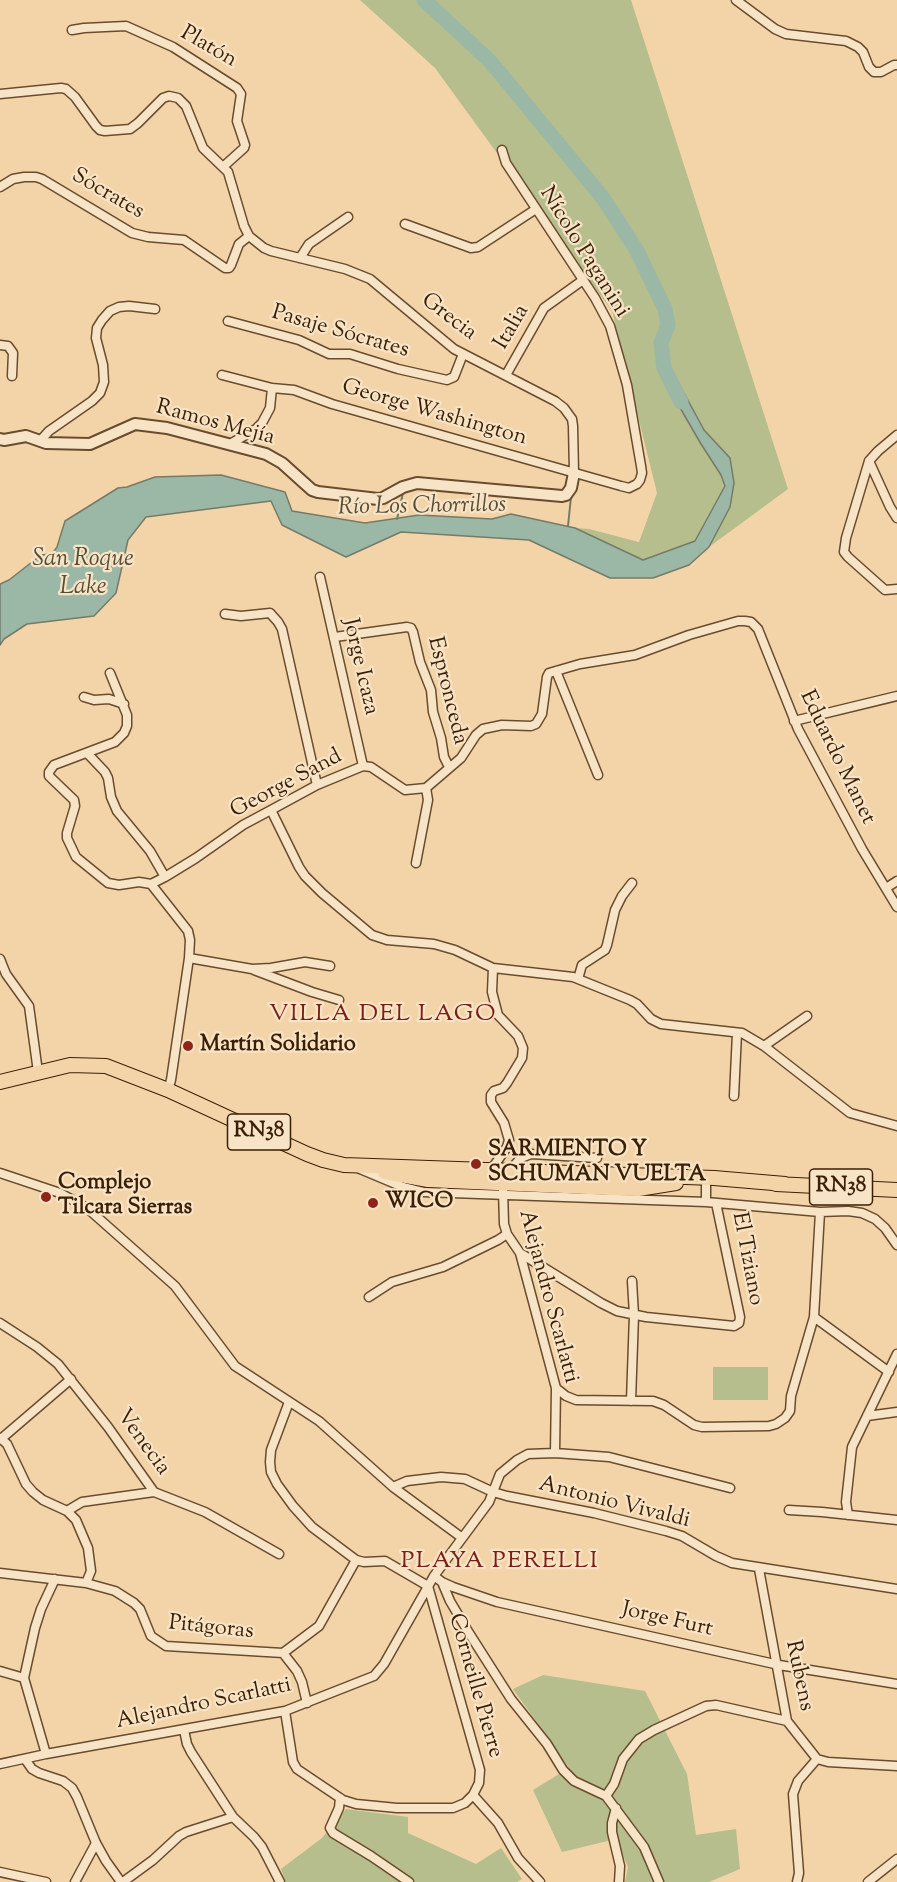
<!DOCTYPE html>
<html>
<head>
<meta charset="utf-8">
<style>
	body { margin:0 }
	canvas { display:block; background:#f3d4a8 }
</style>
</head>
<body>
<canvas width="897" height="1882"></canvas>
<script>
const ctx = document.querySelector('canvas').getContext('2d');
ctx.lineJoin = 'round';
function paint(path, color) {
  ctx.fillStyle = color;
  ctx.fill(path, 'evenodd');
}
function poly(rows) {
  const path = new Path2D();
  for (const r of rows) {
    path.moveTo(r[0], r[1]);
    for (let i = 2; i < r.length; i += 2) path.lineTo(r[i], r[i + 1]);
  }
  return path;
}
function stroke(path, color, width, dash) {
  ctx.strokeStyle = color;
  ctx.lineWidth = width;
  ctx.lineCap = dash ? 'butt' : 'round';
  ctx.setLineDash(dash || []);
  ctx.stroke(path);
}
function label(font, color, halo, rows, align = 'center') {
  ctx.font = font + ' "Sorts Mill Goudy",serif';
  ctx.lineWidth = 4.5;
  ctx.setLineDash([]);
  ctx.textBaseline = 'middle';
  ctx.strokeStyle = halo;
  ctx.fillStyle = color;
  for (const [text, x, y, turn = 0] of rows) {
    ctx.save();
    ctx.translate(x, y);
    ctx.rotate((+turn || 0) * Math.PI / 180);
    ctx.textAlign = isNaN(turn) ? turn : align;
    if (halo) ctx.strokeText(text, 0, 0);
    ctx.fillText(text, 0, 0);
    ctx.restore();
  }
}
paint(poly([
	[360,0,631,0,788,489,709,547,695,541,643,560,575,528,589,529,639,542,657,493,612,311,435,68],
	[713,1367,768,1367,768,1400,713,1400],
	[543,1675,645,1691,687,1774,696,1835,736,1829,740,1869,709,1882,625,1882,628,1867,616,1839,562,1852,533,1790,569,1768,513,1689],
	[346,1809,408,1817,408,1833,476,1864,501,1848,522,1879,517,1882,286,1882,281,1869,322,1838]
]), '#b5be8c');
const water = poly([
	[678,382,704,430,730,458,734,483,730,507,709,547,689,565,653,578,610,578,529,540,401,532,346,557,282,525,271,501,146,517,128,540,116,593,94,616,27,624,4,639,0,645,0,584,9,580,41,555,52,554,57,547,65,521,118,488,127,487,155,477,221,475,285,492,292,511,365,523,419,515,492,519,511,514,575,528,643,560,695,541,725,486,721,475,701,444,668,387,678,382]
]);
paint(water, '#9bb8a7');
stroke(water, '#757b66', 1.5);
stroke(poly([
	[397,519,403,493],
	[568,526,571,497]
]), '#757b66', 2);
stroke(poly([
	[424,0,490,61,603,198,637,251,665,309,668,325,661,343,664,368,681,402]
]), '#9bb8a7', 15);
const minor = poly([
	[736,0,775,29,786,34,846,41,858,47,863,52,869,67,874,72,881,72,894,65,897,65],
	[72,30,84,28,126,26,173,47,237,88,241,94,237,121,245,145,244,148,224,166],
	[0,94,61,88,66,89,75,97,96,126,100,130,105,131,130,129,138,123,163,98,169,96,178,98,186,106,203,148,228,172,244,226,249,236,264,248,271,251,345,269,370,279,454,349,555,401,564,408,572,419,573,426,574,473],
	[0,187,13,179,24,177,36,177,42,179,132,233,148,237,184,240,225,268,229,268,231,265,239,244,249,236],
	[405,224,471,248,478,247,536,209],
	[300,258,309,244,348,217],
	[228,321,299,340,329,354,350,354,398,369,447,380,454,377,463,354],
	[0,345,8,346,13,353,12,376],
	[222,375,272,388,294,390,332,404,621,486,629,488,637,484,640,480,642,473,641,466,627,385,610,326,595,298,506,163,502,150],
	[506,375,544,308,583,280],
	[897,435,878,451,869,461,846,538,844,552,848,557,885,590,897,589],
	[40,441,49,431,92,401,100,393,104,382,103,365,96,338,97,328,102,320,110,311,119,307,129,306,155,309],
	[230,444,256,429,262,423,270,408,272,388],
	[869,461,890,507,897,518],
	[320,577,363,766],
	[225,614,241,616,270,613,278,622,282,629,317,785],
	[335,637,407,627,411,628,413,632,420,662,431,690,433,712,441,738,444,757,449,767],
	[556,671,598,775],
	[110,673,127,715,127,726,124,733,115,742,54,765,49,772,49,776,74,800,75,806,67,833,67,838,76,857,108,883,119,885,139,882,151,884],
	[84,697,94,700,109,699,124,704],
	[794,721,897,696],
	[87,753,105,772,108,778,111,797,117,811,150,851,165,877,151,884],
	[271,810,299,867,305,876,322,893,372,935,387,940,434,944,455,950,493,968,573,977,630,1000,637,1004,651,1019,661,1024,742,1033,764,1046,850,1113,897,1126],
	[416,863,428,800,426,788],
	[165,877,196,858,243,825,271,810,317,785,363,766,371,767,405,790,426,788,461,758,476,735,483,729,502,725,531,726,536,724,542,714,547,677,549,673,580,664,635,655,689,635,738,621,745,621,751,622,758,629,798,729,862,849,897,907],
	[151,884,188,931,190,940,189,958,171,1080,168,1090],
	[886,888,897,881],
	[189,958,252,969,271,968,305,962,330,966],
	[0,959,6,974,29,1006,38,1072],
	[254,970,312,992,339,1000],
	[578,979,582,965,605,950,607,945,615,910,622,896,632,883],
	[764,1046,807,1016],
	[734,1096,737,1033],
	[360,1169,403,1187,423,1192,706,1202,820,1212,848,1211,862,1213,875,1219,885,1228,897,1245],
	[491,1170,507,1147,509,1140,504,1123,491,1102,491,1095,494,1091,503,1088,507,1083,522,1058,523,1048,518,1036,498,1015,492,992,493,968],
	[509,1171,521,1158,531,1154,597,1158],
	[0,1173,60,1193,87,1208,175,1286,235,1366,319,1421,393,1487,461,1537],
	[503,1189,504,1224,507,1234,520,1253,556,1388,555,1453],
	[706,1202,706,1183],
	[520,1253,601,1303,617,1311,646,1317,734,1326,739,1323,740,1317,716,1203],
	[369,1297,392,1282,443,1267,498,1240,507,1234],
	[814,1317,889,1372],
	[0,1323,37,1347,58,1364,108,1427,154,1492,205,1512,279,1554],
	[556,1388,566,1396,576,1400,653,1401,664,1405,694,1425,702,1427,769,1426,776,1424,785,1418,790,1411,791,1396,814,1317,820,1212],
	[631,1401,634,1315,632,1281],
	[867,1416,897,1412],
	[0,1438,7,1444,26,1484,33,1492,43,1500,67,1511,82,1502,154,1492],
	[1,1439,71,1379],
	[393,1487,407,1481,441,1477,465,1479,493,1492,507,1496,594,1513,666,1531,682,1536,716,1556,732,1563,897,1589],
	[789,1510,822,1512,897,1520],
	[67,1511,76,1520,88,1548,91,1571,86,1583],
	[848,1515,846,1502,852,1447,897,1354],
	[759,1569,787,1721,817,1759,798,1781,793,1794,799,1873,797,1882],
	[0,1573,86,1583,115,1591,134,1603,140,1609,151,1636,166,1646,283,1653,297,1671,302,1682,307,1703],
	[434,1576,442,1582,453,1587,497,1602,779,1665,897,1684],
	[442,1582,450,1601,469,1633,511,1699,547,1744,563,1770,574,1781,606,1796,644,1847,659,1882],
	[283,1653,319,1626,356,1560],
	[0,1671,24,1678],
	[285,1711,293,1762,297,1769,343,1800,356,1804,397,1808,453,1808,465,1803,473,1795,479,1783,480,1770,428,1586,385,1561,364,1562,356,1560,312,1527,293,1506,277,1484,271,1472,270,1462,271,1450,289,1402],
	[184,1730,187,1744,191,1752,233,1817,254,1837,262,1847,280,1882],
	[46,1754,24,1678,35,1628,41,1609,55,1579],
	[25,1759,32,1769,39,1773,63,1781,72,1788,77,1797,96,1843,106,1861,121,1882],
	[817,1759,828,1762,897,1766],
	[0,1764,46,1754,285,1711,374,1676,384,1664,434,1576,489,1502,500,1474,517,1460,528,1454,555,1453,609,1457,730,1488],
	[473,1795,498,1823,518,1858,540,1882],
	[606,1796,614,1784,623,1759,639,1739,654,1730,706,1706,716,1705,787,1721],
	[340,1798,339,1808,330,1828,333,1833,371,1856,409,1882],
	[616,1808,612,1823,612,1832,620,1866,619,1882],
	[0,1872,46,1882],
	[75,1882,96,1843],
	[123,1882,153,1860,179,1836,186,1832,233,1817],
	[868,1882,897,1859]
]);
const tertiary = poly([
	[0,439,4,440,26,436,46,443,90,444,135,424,167,428,266,454,282,463,312,490,318,492,378,499,383,498,403,487,417,483,562,496,566,495,571,488,574,473]
]);
const primary = poly([
	[0,1082,70,1065,106,1066,168,1090,307,1154,323,1160,344,1165,714,1178,785,1184],
	[385,1172,428,1180,610,1188,638,1189,676,1183],
	[776,1184,897,1190]
]);
stroke(minor, '#694c2d', 11);
stroke(tertiary, '#694c2d', 14);
stroke(primary, '#3b1f04', 16);
stroke(minor, '#f7e3c6', 8);
stroke(tertiary, '#f7e3c6', 10);
stroke(primary, '#f3d4a8', 14);
for (const [x, y, r, color] of [
	[188,1046,6,"#8f2418"],
	[476,1164,6,"#8f2418"],
	[46,1197,6,"#8f2418"],
	[373,1203,6,"#8f2418"]
]) {
  const dot = new Path2D();
  dot.arc(x, y, r, 0, 2 * Math.PI);
  ctx.fillStyle = color;
  ctx.fill(dot);
  stroke(dot, '#f7e3c6', 2);
}
for (const [x, y, w] of [
	[259,1132,63],
	[841,1187,63]
]) {
  const box = new Path2D();
  box.roundRect(x - w / 2, y - 18, w, 36, 4.5);
  ctx.fillStyle = '#f7e3c6';
  ctx.fill(box);
  stroke(box, '#3b1f04', 1.5);
}
label('bold 21px', '#3b1f04', null, [
	["RN38",259,1132],
	["RN38",841,1187]
]);
label('22px', '#3b1f04', '#f7e3c6', [
	["Platón",208,48,30],
	["Sócrates",107,195,30],
	["Nícolo Paganini",583,253,58],
	["Grecia",448,318,37],
	["Italia",513,328,-60],
	["Pasaje Sócrates",340,333,16],
	["George Washington",434,414,16],
	["Ramos Mejía",215,424,15],
	["Jorge Icaza",359,667,77],
	["Espronceda",446,691,76],
	["Eduardo Manet",836,758,64],
	["George Sand",287,785,-28],
	["El Tiziano",746,1259,79],
	["Alejandro Scarlatti",547,1297,75],
	["Venecia",142,1443,54],
	["Antonio Vivaldi",614,1504,14],
	["Jorge Furt",667,1621,13],
	["Pitágoras",211,1629,6],
	["Rubens",798,1676,78],
	["Corneille Pierre",474,1686,74],
	["Alejandro Scarlatti",204,1705,-12]
]);
label('bold 22px', '#3b1f04', '#f7e3c6', [
	["Martín Solidario",200,1046],
	["SARMIENTO Y",488,1151],
	["SCHUMAN VUELTA",488,1176],
	["Complejo",58,1184],
	["Tilcara Sierras",58,1209],
	["WICO",385,1203]
], 'left');
label('italic 24px', '#584d35', '#f7e3c6', [
	["Río Los Chorrillos",422,508,-1],
	["San Roque",83,561],
	["Lake",83,589]
]);
ctx.letterSpacing = '1.5px';
label('24px', '#7a1f14', '#f7e3c6', [
	["VILLA DEL LAGO",383,1016],
	["PLAYA PERELLI",500,1563]
]);
ctx.letterSpacing = '0px';
</script>
</body>
</html>
